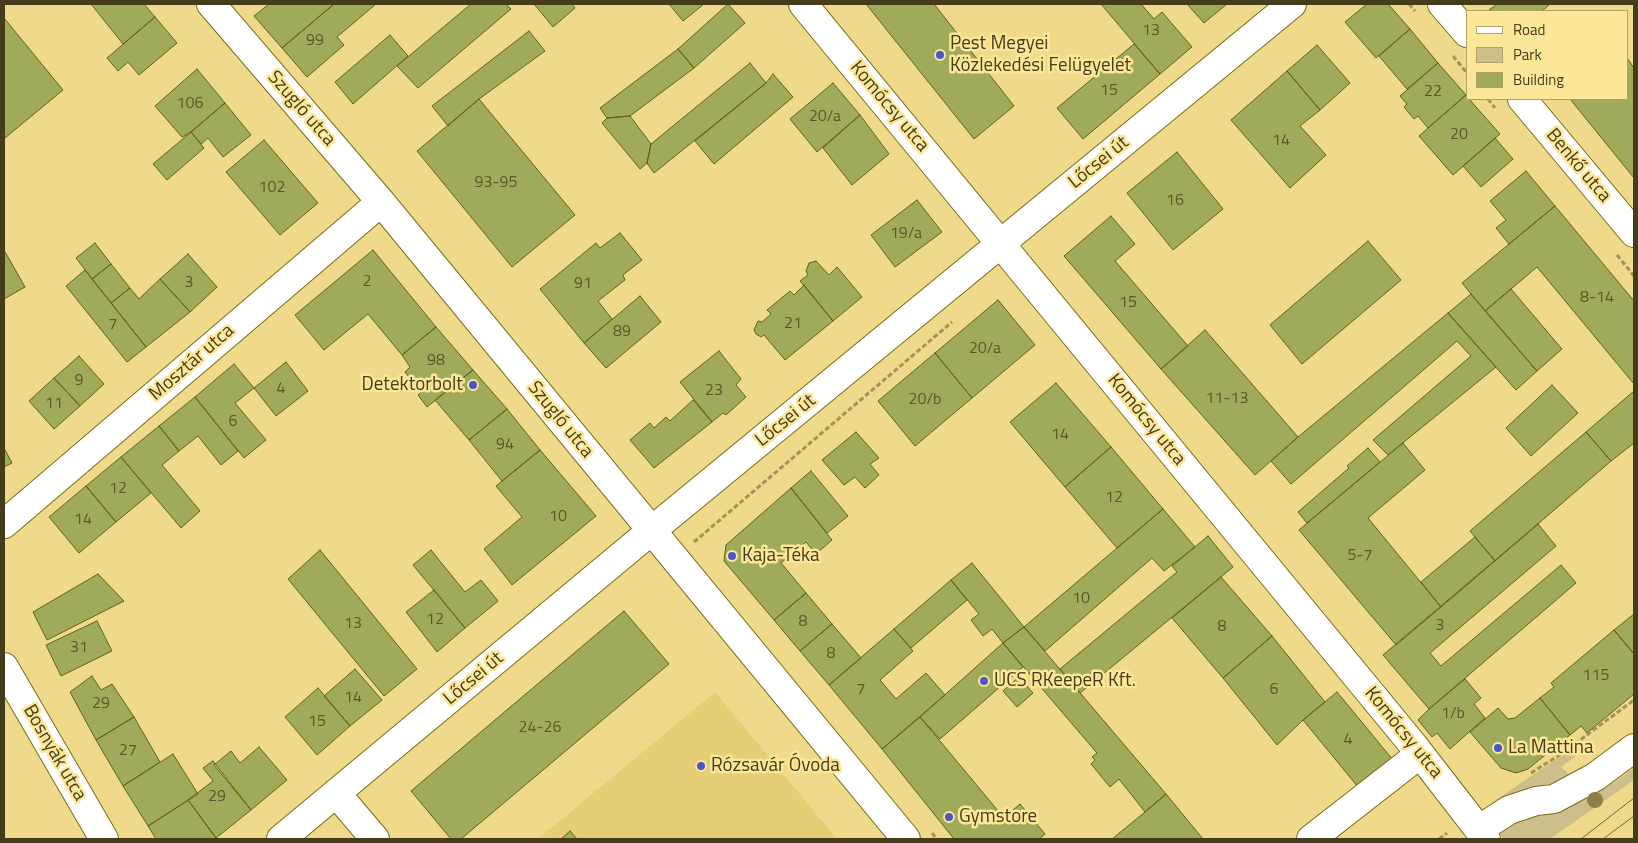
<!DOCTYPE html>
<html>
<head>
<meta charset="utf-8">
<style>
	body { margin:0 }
	#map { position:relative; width:1638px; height:843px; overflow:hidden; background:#efd98a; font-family:"Titillium Web",sans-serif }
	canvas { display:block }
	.frame { position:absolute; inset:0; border:5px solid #453c1b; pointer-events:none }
	.legend { position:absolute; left:1466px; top:10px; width:162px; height:90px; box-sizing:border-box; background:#fce697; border:1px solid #b3a265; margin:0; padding:6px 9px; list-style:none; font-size:15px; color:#453c1b }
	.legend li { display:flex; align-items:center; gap:10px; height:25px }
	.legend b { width:25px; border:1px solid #b3a265 }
</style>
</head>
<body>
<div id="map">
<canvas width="1638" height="843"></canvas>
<div class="frame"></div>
<ul class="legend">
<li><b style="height:6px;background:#fff"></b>Road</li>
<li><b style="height:14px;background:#cdbf8c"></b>Park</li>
<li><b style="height:14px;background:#a0aa5b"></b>Building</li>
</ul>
</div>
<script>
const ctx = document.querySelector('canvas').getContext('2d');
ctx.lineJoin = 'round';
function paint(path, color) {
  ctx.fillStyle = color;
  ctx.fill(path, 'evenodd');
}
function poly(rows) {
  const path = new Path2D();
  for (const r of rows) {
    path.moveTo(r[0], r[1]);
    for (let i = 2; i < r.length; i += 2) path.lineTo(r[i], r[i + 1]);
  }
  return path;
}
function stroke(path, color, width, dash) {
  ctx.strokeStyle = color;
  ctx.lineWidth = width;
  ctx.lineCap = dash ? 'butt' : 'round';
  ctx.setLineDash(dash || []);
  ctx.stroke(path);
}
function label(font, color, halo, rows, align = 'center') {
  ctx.font = font + ' "Titillium Web",sans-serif';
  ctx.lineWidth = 5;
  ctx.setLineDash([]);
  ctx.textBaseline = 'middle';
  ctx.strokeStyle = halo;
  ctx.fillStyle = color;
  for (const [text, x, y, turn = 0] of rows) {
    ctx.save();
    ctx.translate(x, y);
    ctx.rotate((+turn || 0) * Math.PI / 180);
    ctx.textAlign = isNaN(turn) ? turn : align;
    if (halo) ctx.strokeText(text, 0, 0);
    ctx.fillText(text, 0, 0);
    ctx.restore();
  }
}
paint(poly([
	[715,692,837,839,538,839]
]), '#e6ce76');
paint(poly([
	[1574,747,1581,752,1561,767,1573,778,1555,783,1534,787,1513,796,1496,806,1493,802],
	[1634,768,1634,780,1550,839,1504,839,1499,832,1503,821,1552,812,1580,801,1618,780]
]), '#cdbf8c');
const building = poly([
	[91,4,144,4,155,17,123,44,91,4],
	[269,4,334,4,282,48,254,16,269,4],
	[334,4,376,4,337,37,344,45,307,77,282,48,334,4],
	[471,4,506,4,511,9,418,88,397,66,471,4],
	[534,4,572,4,575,8,553,27,534,4],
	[669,4,704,4,683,21,669,4],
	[728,4,745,23,694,68,678,49,728,4],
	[866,4,934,4,1014,106,974,139,866,4],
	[1101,4,1141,4,1154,19,1162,12,1192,47,1160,74,1101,4],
	[1187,4,1227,4,1204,23,1187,4],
	[1367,4,1388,4,1410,29,1376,58,1345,22,1367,4],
	[1497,4,1550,4,1542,11,1491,11,1489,10,1497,4],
	[155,17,177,43,139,75,128,62,118,71,107,58,155,17],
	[4,18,63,90,5,138,4,136,4,18],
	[1410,29,1438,63,1407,89,1379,56,1410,29],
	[529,31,545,51,479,99,448,126,432,106,529,31],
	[390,35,408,56,353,104,335,82,390,35],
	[1134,44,1160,74,1083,139,1057,108,1134,44],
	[1317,45,1350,83,1320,110,1287,71,1317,45],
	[678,49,694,68,630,116,607,118,600,108,678,49],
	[1627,58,1634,68,1634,178,1570,99,1627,99,1627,58],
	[750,63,766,83,654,173,647,163,651,144,750,63],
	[1438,63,1466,95,1428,128,1418,116,1414,119,1404,107,1407,104,1400,96,1438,63],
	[197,69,225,103,191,132,182,137,155,106,197,69],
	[1287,71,1320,110,1300,126,1326,155,1290,188,1231,120,1287,71],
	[773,74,793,97,714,164,695,141,766,83,773,74],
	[833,83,860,115,817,152,790,119,833,83],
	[1466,95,1467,99,1469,99,1500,134,1453,175,1419,136,1466,95],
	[479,99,575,215,512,267,417,151,479,99],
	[225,103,251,135,223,157,208,138,201,144,191,132,225,103],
	[860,115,889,154,852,185,823,148,860,115],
	[630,116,651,144,647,163,640,169,602,123,607,118,630,116],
	[191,132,204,148,167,180,153,164,191,132],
	[1495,138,1513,159,1481,187,1463,166,1495,138],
	[264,140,318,203,280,235,226,172,264,140],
	[1177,152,1223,209,1173,250,1127,193,1177,152],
	[1526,171,1555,206,1509,244,1496,228,1506,220,1490,201,1526,171],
	[917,200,942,232,895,267,871,235,917,200],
	[1555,206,1634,301,1634,384,1537,267,1485,311,1462,283,1555,206],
	[1111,216,1135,244,1115,261,1188,346,1161,369,1064,256,1111,216],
	[620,233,642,260,623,275,625,280,598,301,612,319,584,343,540,289,596,243,600,248,620,233],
	[1368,241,1401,280,1302,364,1270,325,1368,241],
	[95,243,111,264,92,279,76,258,95,243],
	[4,250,25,287,4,299,4,250],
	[373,250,436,327,402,355,368,314,324,350,295,315,373,250],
	[188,254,217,287,190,312,160,279,188,254],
	[816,261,829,275,837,267,862,297,833,321,800,281,808,275,806,271,809,263,816,261],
	[111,264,130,288,111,303,92,279,111,264],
	[85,270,146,347,127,362,66,286,85,270],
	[160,279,190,312,146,347,111,303,130,288,139,299,160,279],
	[804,285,833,321,785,360,764,335,761,337,756,334,754,330,758,321,762,322,771,314,767,310,790,291,794,295,804,285],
	[1511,289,1562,349,1537,371,1485,311,1511,289],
	[1471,294,1537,371,1516,390,1448,313,1471,294],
	[640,296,661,322,606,368,584,343,640,296],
	[998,300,1035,345,972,398,935,353,998,300],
	[1448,313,1496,367,1388,455,1373,440,1471,356,1457,341,1291,484,1271,461,1298,437,1448,313],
	[436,327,473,370,427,407,418,395,421,392,405,372,410,367,402,355,436,327],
	[1205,330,1298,437,1255,475,1161,369,1205,330],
	[719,351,741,379,736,385,746,397,726,415,723,413,712,422,680,382,719,351],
	[935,353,972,398,915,446,878,401,935,353],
	[79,356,104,384,80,406,54,378,79,356],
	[286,362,308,391,276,416,254,388,286,362],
	[234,364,254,388,235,403,266,440,244,458,195,397,234,364],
	[473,370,507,409,469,440,435,400,473,370],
	[54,378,80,406,54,429,29,401,54,378],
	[1056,383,1111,447,1065,487,1010,422,1056,383],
	[1552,385,1578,413,1531,456,1506,428,1552,385],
	[1634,391,1634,443,1611,461,1586,432,1634,391],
	[195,397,238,451,221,465,198,436,179,451,159,426,195,397],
	[693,400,712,422,654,468,630,440,650,423,654,428,666,417,670,421,693,400],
	[507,409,540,450,502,481,469,440,507,409],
	[159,426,179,451,162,465,200,511,181,528,121,457,159,426],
	[856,432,879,458,870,464,879,475,865,488,855,477,844,485,822,460,856,432],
	[1586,432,1611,461,1495,561,1470,531,1586,432],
	[1403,443,1425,470,1368,518,1441,607,1396,645,1299,530,1403,443],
	[1111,447,1163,509,1117,548,1065,487,1111,447],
	[4,448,12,463,4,467,4,448],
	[1368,448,1380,462,1307,523,1298,512,1349,468,1347,466,1368,448],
	[540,450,596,516,512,585,484,549,522,517,496,486,540,450],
	[121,457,151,493,116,522,86,486,121,457],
	[811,471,848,516,827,533,791,488,811,471],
	[86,486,116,522,79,553,49,517,86,486],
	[791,488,832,540,816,554,806,542,781,563,806,593,774,620,724,561,726,545,791,488],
	[1163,509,1195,547,1164,571,1152,558,1045,651,1024,627,1163,509],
	[1538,524,1556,546,1430,653,1441,666,1561,565,1576,583,1429,709,1383,655,1538,524],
	[1208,536,1233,567,1080,693,1060,669,1177,572,1172,566,1208,536],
	[1475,537,1495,561,1441,607,1421,582,1475,537],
	[320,550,417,669,384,696,288,579,320,550],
	[431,550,465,592,481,580,498,601,465,628,413,565,431,550],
	[972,563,1024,627,1003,643,992,629,983,636,971,620,979,614,951,580,972,563],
	[98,574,124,601,47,640,33,612,98,574],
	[1221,577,1272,636,1223,678,1172,618,1221,577],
	[951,580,967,600,911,648,894,629,951,580],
	[434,590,465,628,437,652,406,612,434,590],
	[806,593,832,624,800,651,774,620,806,593],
	[624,611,669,664,461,839,451,839,411,791,624,611],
	[1634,614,1634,654,1614,630,1634,614],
	[97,621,112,651,61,676,46,645,97,621],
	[832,624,861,658,829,685,800,651,832,624],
	[1024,627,1166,794,1145,812,1119,779,1110,787,1091,764,1095,760,1092,757,1097,753,1003,643,1024,627],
	[894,629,913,651,880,680,896,699,926,673,945,695,882,749,829,685,894,629],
	[1614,630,1634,654,1634,694,1587,733,1581,726,1570,735,1540,698,1554,687,1551,683,1614,630],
	[1272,636,1325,702,1303,720,1277,745,1223,678,1272,636],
	[1003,643,1023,667,940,739,920,717,1003,643],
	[355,669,382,700,350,726,324,696,355,669],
	[92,676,101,690,112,684,134,717,96,740,70,692,92,676],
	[1019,677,1033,693,1017,707,1003,691,1019,677],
	[1465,679,1481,698,1474,704,1485,718,1450,749,1437,733,1432,737,1418,720,1429,709,1465,679],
	[318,688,350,726,317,755,285,717,318,688],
	[1337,692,1393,760,1358,787,1303,720,1337,692],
	[1540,698,1570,735,1528,769,1516,773,1501,768,1470,732,1498,708,1508,719,1515,718,1540,698],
	[134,717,160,762,123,786,96,740,134,717],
	[920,717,1004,818,1020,804,1045,834,1039,839,954,839,882,749,920,717],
	[259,747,287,780,251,810,214,765,231,751,240,763,259,747],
	[173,754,198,794,148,826,123,786,173,754],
	[213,761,251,810,216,838,188,800,213,781,203,768,213,761],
	[1166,794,1203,839,1112,839,1145,812,1166,794],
	[188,800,216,838,214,839,156,839,148,826,188,800],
	[570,831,577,839,561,839,570,831]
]);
paint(building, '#a0aa5b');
stroke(building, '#5d6510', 1);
const minor = poly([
	[211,4,381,202,906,839],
	[803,4,1414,746,1486,839],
	[1442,4,1467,33],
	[1522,99,1634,233],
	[4,524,381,202],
	[4,667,104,839],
	[336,793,375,839],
	[1480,832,1489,823,1509,810,1536,801,1554,799,1595,777,1634,748],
	[281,839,651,531,1292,4],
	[1311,839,1420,754]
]);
stroke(minor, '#7f6b15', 30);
stroke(poly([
	[1409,4,1415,11],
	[1453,56,1467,73],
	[1488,99,1495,108],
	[1617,255,1634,276],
	[694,542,952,322],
	[1531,773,1564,752,1634,700],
	[932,833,937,839],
	[1439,839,1447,833]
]), '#a39359', 3, [5, 2.5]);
stroke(minor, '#fff', 28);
stroke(poly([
	[1581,839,1634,798],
	[1603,839,1634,816]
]), '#736639', 1);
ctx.fillStyle = '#8e7f48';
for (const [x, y] of [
	[1595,800]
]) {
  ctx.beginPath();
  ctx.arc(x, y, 8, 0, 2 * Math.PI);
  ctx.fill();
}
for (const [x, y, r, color] of [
	[940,55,5,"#4b54ca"],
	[473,385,5,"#4b54ca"],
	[732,556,5,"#4b54ca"],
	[984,681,5,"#4b54ca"],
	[1498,748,5,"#4b54ca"],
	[701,766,5,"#4b54ca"],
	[949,817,5,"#4b54ca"]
]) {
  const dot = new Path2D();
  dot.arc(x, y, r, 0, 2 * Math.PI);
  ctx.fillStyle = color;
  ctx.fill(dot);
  stroke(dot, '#fce697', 2);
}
label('16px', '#5c582b', null, [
	["13",1151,31],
	["99",315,41],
	["15",1109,91],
	["22",1433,92],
	["106",190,104],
	["20/a",825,117],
	["20",1459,135],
	["14",1281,141],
	["93-95",496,183],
	["102",272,188],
	["16",1175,201],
	["19/a",906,234],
	["2",367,282],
	["3",189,283],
	["91",583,284],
	["8-14",1597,298],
	["15",1128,303],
	["21",793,324],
	["7",113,325],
	["89",622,332],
	["20/a",985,349],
	["98",436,361],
	["9",79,381],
	["4",281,389],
	["23",714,391],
	["11-13",1227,399],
	["20/b",925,400],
	["11",54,404],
	["6",233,422],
	["14",1060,435],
	["94",505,445],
	["12",118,489],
	["12",1114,498],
	["10",558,517],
	["14",83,520],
	["5-7",1360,556],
	["10",1081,599],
	["12",435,620],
	["8",803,622],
	["13",353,624],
	["3",1440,626],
	["8",1222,627],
	["31",79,648],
	["8",831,654],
	["115",1596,676],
	["7",861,690],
	["6",1274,690],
	["14",353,698],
	["29",101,704],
	["1/b",1453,714],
	["15",317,722],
	["24-26",540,728],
	["4",1348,740],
	["27",128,751],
	["29",217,797]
]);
label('19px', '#453c1b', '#fce697', [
	["Pest Megyei",950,44],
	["Közlekedési Felügyelet",950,66],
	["Detektorbolt",463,385,"right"],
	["Kaja-Téka",742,556],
	["UCS RKeepeR Kft.",994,681],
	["La Mattina",1508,748],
	["Rózsavár Óvoda",711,766],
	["Gymstore",959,817]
], 'left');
label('19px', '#453c1b', '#fce697', [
	["Komócsy utca",889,107,50],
	["Szugló utca",301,109,49],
	["Lőcsei út",1099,163,-39],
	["Benkő utca",1578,166,50],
	["Mosztár utca",192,363,-41],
	["Szugló utca",560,420,51],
	["Komócsy utca",1146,420,51],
	["Lőcsei út",786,421,-39],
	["Lőcsei út",474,679,-40],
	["Komócsy utca",1403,733,51],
	["Bosnyák utca",54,753,60]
]);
</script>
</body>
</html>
